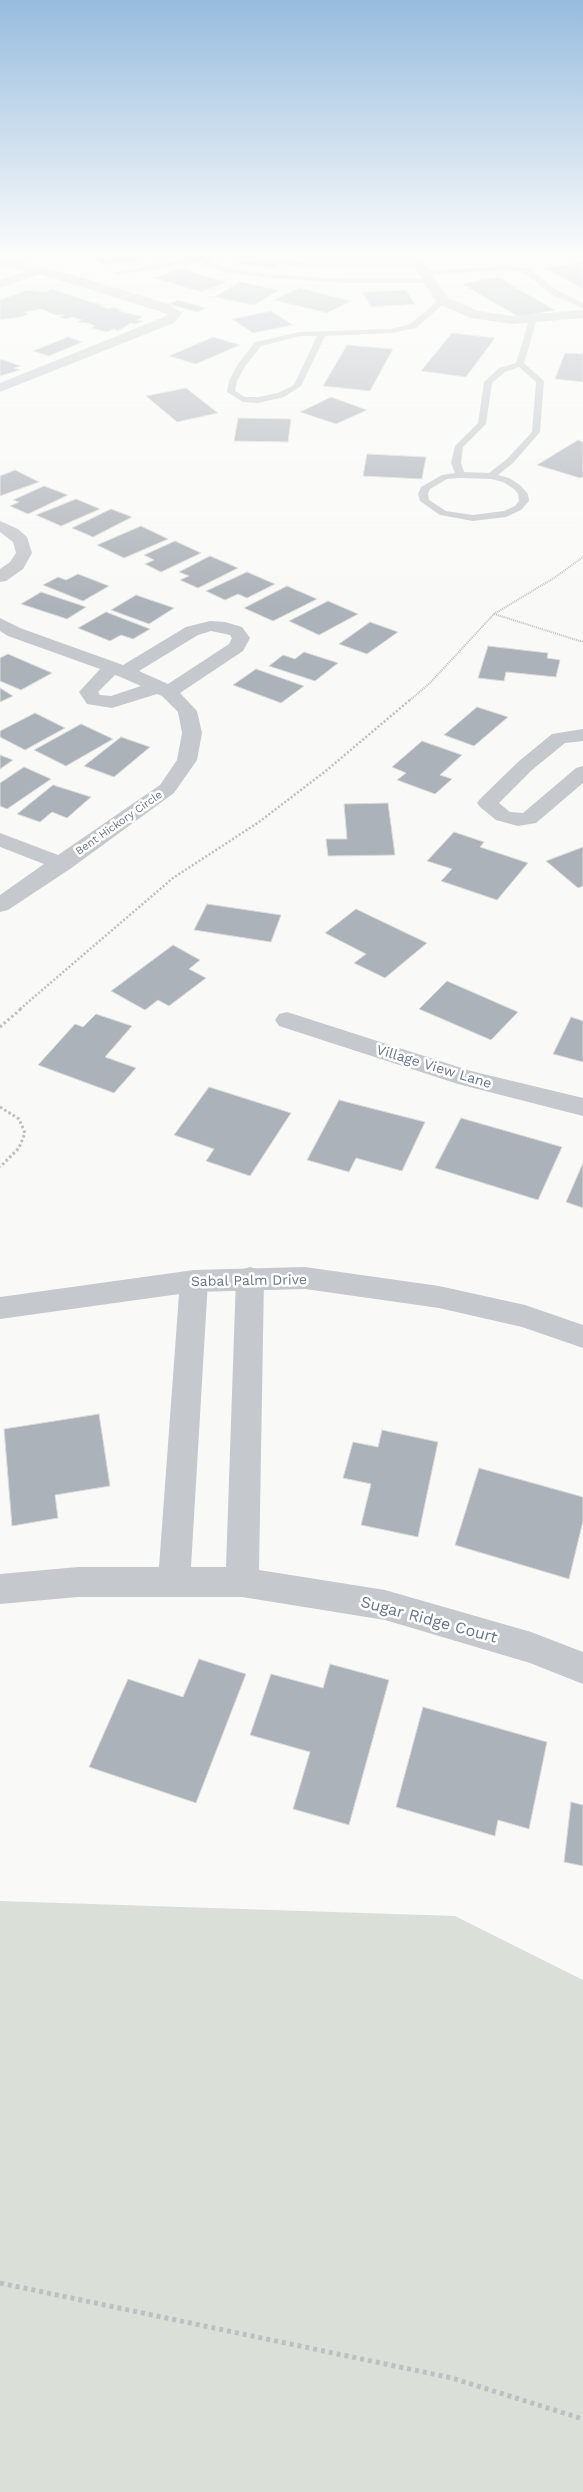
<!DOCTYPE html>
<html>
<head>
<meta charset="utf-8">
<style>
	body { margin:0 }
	canvas { display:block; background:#f9f9f7 }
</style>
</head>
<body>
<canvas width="583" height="2492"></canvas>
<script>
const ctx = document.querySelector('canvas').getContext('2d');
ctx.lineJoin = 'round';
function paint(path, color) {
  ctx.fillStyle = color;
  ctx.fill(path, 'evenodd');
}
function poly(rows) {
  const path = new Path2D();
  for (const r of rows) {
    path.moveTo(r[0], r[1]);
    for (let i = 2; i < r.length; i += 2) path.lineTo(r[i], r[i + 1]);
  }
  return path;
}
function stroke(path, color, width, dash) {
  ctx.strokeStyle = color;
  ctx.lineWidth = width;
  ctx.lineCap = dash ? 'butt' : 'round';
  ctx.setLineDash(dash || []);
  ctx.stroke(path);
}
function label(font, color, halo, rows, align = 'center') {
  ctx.font = font + ' "Work Sans",sans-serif';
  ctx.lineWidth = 5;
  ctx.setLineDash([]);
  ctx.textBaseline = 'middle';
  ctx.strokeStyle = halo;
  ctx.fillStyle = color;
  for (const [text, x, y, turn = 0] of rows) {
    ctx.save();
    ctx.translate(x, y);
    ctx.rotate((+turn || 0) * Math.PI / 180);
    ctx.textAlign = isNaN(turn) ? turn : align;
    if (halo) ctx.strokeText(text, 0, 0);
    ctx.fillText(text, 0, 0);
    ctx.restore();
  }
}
paint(poly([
	[0,1901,455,1916,583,1980,583,2492,0,2492]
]), '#dae0d8');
const building = poly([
	[93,257,140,257,142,258,105,265,93,257],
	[241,260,277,264,272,268,237,264,241,260],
	[583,262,583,289,546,268,583,262],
	[180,269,227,282,201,292,154,278,180,269],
	[497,277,555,310,519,317,462,284,497,277],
	[240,282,279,290,254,305,214,297,240,282],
	[299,288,351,301,327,313,274,300,299,288],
	[52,289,94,303,105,305,100,306,109,309,113,307,121,310,119,311,143,317,137,320,143,321,135,324,131,323,118,331,113,329,107,332,91,328,95,326,88,323,77,322,82,320,72,317,66,319,59,317,64,315,55,315,42,309,25,312,29,314,21,317,0,320,0,300,27,290,46,292,52,289],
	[406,290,415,304,371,307,362,292,406,290],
	[178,300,206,308,197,312,168,304,178,300],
	[271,311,293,325,253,333,232,319,271,311],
	[452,333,495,338,466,377,421,371,452,333],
	[68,337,82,342,49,356,33,351,68,337],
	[213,337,240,345,196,364,169,356,213,337],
	[347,345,393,349,370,391,323,386,347,345],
	[565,353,583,354,583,382,555,379,565,353],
	[0,359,21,366,14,368,20,370,0,376,0,359],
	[186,388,218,413,177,422,146,396,186,388],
	[331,397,367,410,336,424,300,412,331,397],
	[238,418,291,419,288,442,234,441,238,418],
	[578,440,583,442,583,477,580,478,537,465,578,440],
	[367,454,426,457,422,479,363,476,367,454],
	[15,470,39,482,0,496,0,476,15,470],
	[44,486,68,495,28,514,10,506,19,502,13,500,44,486],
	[76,499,100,509,61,526,36,515,76,499],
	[111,509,132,517,93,537,72,528,111,509],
	[141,526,168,539,124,558,97,545,141,526],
	[175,541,201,553,161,572,145,564,154,560,144,555,175,541],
	[210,556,238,568,198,588,180,580,189,576,179,572,210,556],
	[247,572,275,584,247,598,238,594,225,600,206,591,247,572],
	[78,574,109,586,83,601,43,585,58,577,66,580,78,574],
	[287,586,317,599,273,621,244,608,287,586],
	[41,592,86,607,67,619,21,604,41,592],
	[136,595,174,608,149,624,111,610,136,595],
	[328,601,358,614,319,635,289,621,328,601],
	[106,612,150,629,133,639,121,635,110,641,78,628,106,612],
	[370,622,398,632,367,654,339,644,370,622],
	[488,646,548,653,547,658,560,660,556,677,506,672,504,681,478,678,488,646],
	[304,652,338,663,315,681,269,666,283,655,295,659,304,652],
	[8,654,52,673,21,690,0,681,0,658,8,654],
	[256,669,304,686,281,703,233,685,256,669],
	[0,688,13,696,0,702,0,688],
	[477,707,508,717,474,746,444,735,477,707],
	[35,713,65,728,25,750,0,737,0,731,35,713],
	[81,724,113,739,66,766,34,750,81,724],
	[121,737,150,747,114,777,84,766,121,737],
	[422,741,462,755,440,775,452,779,435,794,397,780,406,773,392,767,422,741],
	[0,755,13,760,0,769,0,755],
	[24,767,51,779,7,809,0,806,0,783,24,767],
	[53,785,91,797,67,818,52,812,40,822,17,814,53,785],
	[388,803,395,855,328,856,326,839,347,839,344,804,388,803],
	[454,832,484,842,480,847,528,863,497,900,441,881,452,869,427,861,454,832],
	[583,847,583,886,578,888,546,861,583,847],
	[207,904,281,915,271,942,194,930,207,904],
	[356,909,427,943,385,978,354,963,366,954,325,933,356,909],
	[173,945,200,960,189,969,206,978,169,1006,158,1000,145,1010,111,991,173,945],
	[447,981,518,1012,491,1040,419,1009,447,981],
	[96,1014,132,1026,105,1057,136,1068,114,1093,38,1065,75,1024,83,1027,96,1014],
	[571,1017,583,1021,583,1062,553,1054,571,1017],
	[209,1087,291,1113,250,1176,206,1161,214,1149,174,1135,209,1087],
	[339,1100,425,1122,402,1171,356,1158,349,1172,307,1160,339,1100],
	[461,1118,562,1147,538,1200,435,1168,461,1118],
	[583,1163,583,1208,566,1202,583,1163],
	[99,1414,110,1486,55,1495,58,1518,12,1526,4,1429,99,1414],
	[382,1430,438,1442,418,1537,361,1525,371,1484,343,1478,353,1442,378,1447,382,1430],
	[479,1468,583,1497,583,1521,569,1579,455,1545,479,1468],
	[199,1659,246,1674,196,1803,89,1767,128,1679,183,1697,199,1659],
	[330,1664,389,1680,349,1825,293,1809,310,1752,250,1735,271,1674,323,1688,330,1664],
	[423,1707,547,1742,529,1829,498,1820,495,1836,396,1807,423,1707],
	[571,1802,583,1805,583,1866,564,1862,571,1802]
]);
paint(building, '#acb2b9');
stroke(building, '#dbdbd9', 1);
stroke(poly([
	[494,614,583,642],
	[410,700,430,683,494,614,554,578,583,557]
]), '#bdbfc2', 2, [1, 1]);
stroke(poly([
	[20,1009,173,878,259,822,327,770,411,699]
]), '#bdbfc2', 2.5, [2, 2]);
stroke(poly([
	[0,1027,22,1008],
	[0,1107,19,1119,25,1133,19,1148,0,1167]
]), '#bdbfc2', 3, [2.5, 2.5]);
stroke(poly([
	[0,2283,452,2378,583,2419]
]), '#bdbfc2', 5, [4, 4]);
paint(poly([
	[194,257,218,257,210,262,227,268,268,274,349,279,430,279,434,281,430,283,349,283,268,278,223,272,203,265,203,261,117,275,113,273,194,257],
	[245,257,321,264,420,263,424,265,420,267,321,268,284,265,245,257],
	[507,266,528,268,557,290,583,303,583,308,551,294,523,272,507,270,425,275,421,273,425,271,507,266],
	[440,299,447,301,416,328,391,333,325,336,301,386,284,397,258,403,243,402,227,392,229,381,238,364,255,342,300,332,391,329,410,324,440,299],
	[300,336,317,336,294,385,278,393,258,397,245,397,235,391,237,381,246,365,261,346,300,336],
	[530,317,537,319,524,363,544,381,540,432,513,463,498,475,509,478,520,485,528,494,529,501,521,510,506,517,473,521,440,515,420,501,418,494,421,487,442,475,455,473,451,463,455,446,478,423,484,382,499,368,516,363,530,317],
	[519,367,536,382,532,432,507,459,489,473,464,472,461,463,463,447,486,424,492,383,505,372,519,367],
	[460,478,491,479,503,482,514,489,518,494,519,501,515,506,504,511,473,515,446,511,429,500,428,494,430,489,447,479,460,478]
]), '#c5c8cc');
paint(poly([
	[0,257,77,276,168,304,182,313,174,323,0,392,0,383,164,317,168,314,40,274,0,288,0,280,26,271,0,264,0,257],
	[408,257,420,257,448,298,479,311,512,316,583,310,583,318,512,324,471,318,438,304,408,257],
	[0,521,18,529,27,537,32,553,23,569,6,581,0,582,0,569,10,562,16,553,13,542,0,532,0,521],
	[0,618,20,628,123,665,186,627,210,621,225,622,242,627,250,638,243,651,180,693,197,711,202,733,197,760,174,793,70,869,8,910,0,912,0,895,44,864,0,847,0,833,58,855,160,785,177,760,182,733,178,712,162,696,157,694,112,708,87,704,79,692,100,669,8,636,0,631,0,618],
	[211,631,230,635,232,638,229,644,168,684,139,671,198,635,211,631],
	[115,675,118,676,141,686,111,696,100,695,98,692,115,675],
	[583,729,583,741,565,743,532,770,499,803,510,812,523,813,576,768,583,766,583,783,536,823,518,826,496,820,480,807,477,803,480,799,518,762,552,734,583,729],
	[287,1012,471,1071,583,1098,583,1116,458,1084,279,1026,275,1020,279,1014,287,1012],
	[250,1267,260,1270,264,1278,259,1570,385,1590,531,1632,583,1652,583,1684,530,1663,385,1620,242,1597,78,1597,0,1604,0,1574,78,1567,159,1567,180,1281,184,1273,194,1270,204,1273,208,1281,191,1567,226,1567,236,1278,240,1270,250,1267]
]), '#c5c8cc');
paint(poly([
	[305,1267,439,1286,525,1305,583,1325,583,1348,522,1327,439,1308,305,1289,194,1292,0,1319,0,1297,194,1270,305,1267]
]), '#c5c8cc');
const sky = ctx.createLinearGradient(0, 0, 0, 606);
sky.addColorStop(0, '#97bcdd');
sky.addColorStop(0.42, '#fcfcfb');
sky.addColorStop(1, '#fcfcfb00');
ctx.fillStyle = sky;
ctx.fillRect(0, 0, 583, 606);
label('11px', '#697687', '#fff', [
	["Bent Hickory Circle",119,823,-35]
]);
label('14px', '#697687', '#fff', [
	["Village View Lane",434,1067,17],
	["Sabal Palm Drive",249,1281,-1]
]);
label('16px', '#697687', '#fff', [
	["Sugar Ridge Court",429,1620,15]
]);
</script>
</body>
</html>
